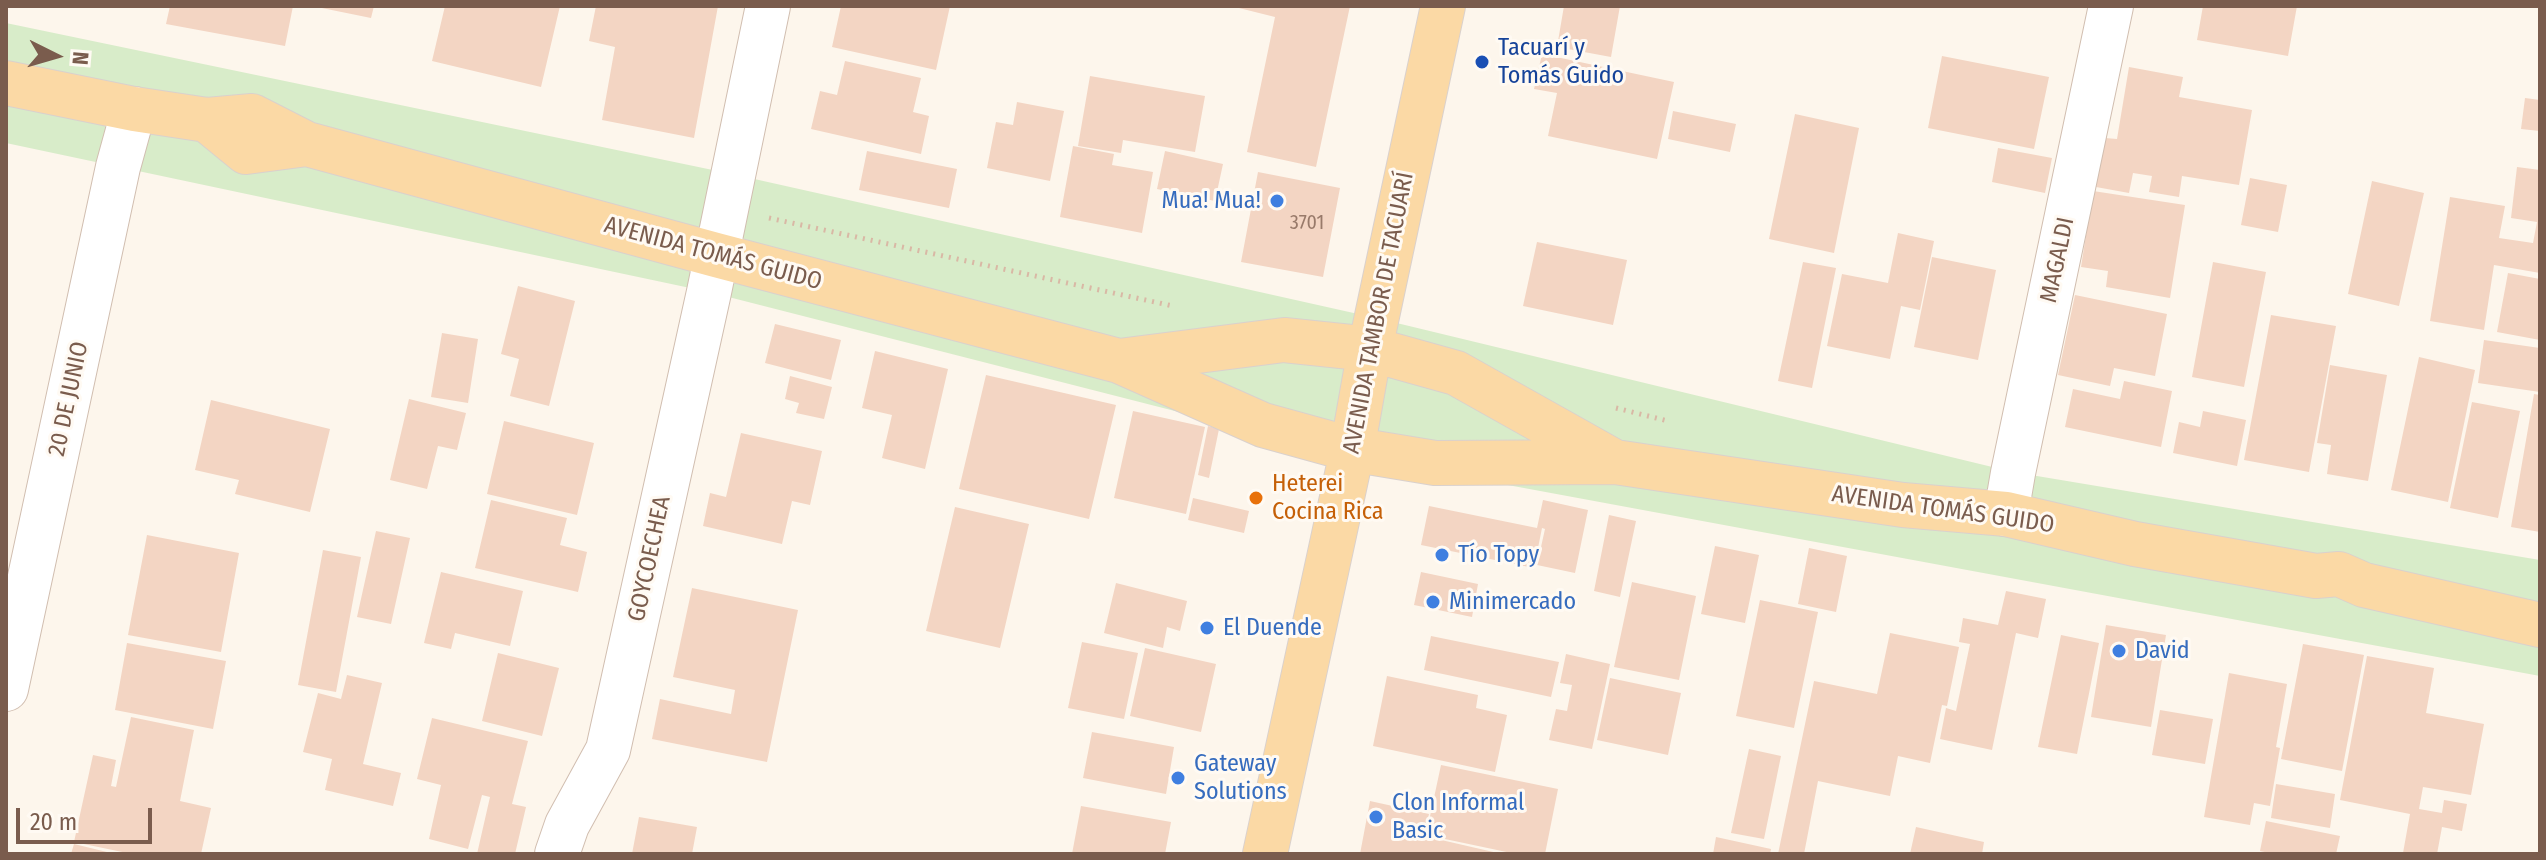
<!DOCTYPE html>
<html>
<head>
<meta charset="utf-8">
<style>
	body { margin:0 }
	#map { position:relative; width:2546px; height:860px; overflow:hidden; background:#fdf6ec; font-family:"Fira Sans Condensed",sans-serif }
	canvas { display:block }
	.frame { position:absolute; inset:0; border:8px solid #7a5c4d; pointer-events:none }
	.north { position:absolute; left:16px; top:16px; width:80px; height:80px; -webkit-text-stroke:6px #fffaf3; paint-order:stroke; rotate:95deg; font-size:22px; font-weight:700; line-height:32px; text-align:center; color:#7a5c4d }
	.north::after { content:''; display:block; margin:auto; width:28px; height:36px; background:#7a5c4d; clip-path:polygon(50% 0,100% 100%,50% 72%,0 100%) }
	.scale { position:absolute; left:16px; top:808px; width:136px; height:36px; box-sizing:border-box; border:4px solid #7a5c4d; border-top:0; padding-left:10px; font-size:24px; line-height:28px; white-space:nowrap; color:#7a5c4d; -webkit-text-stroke:6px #fffaf3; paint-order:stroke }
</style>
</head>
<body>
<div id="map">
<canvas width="2546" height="860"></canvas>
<div class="frame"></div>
<div class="north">N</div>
<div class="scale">20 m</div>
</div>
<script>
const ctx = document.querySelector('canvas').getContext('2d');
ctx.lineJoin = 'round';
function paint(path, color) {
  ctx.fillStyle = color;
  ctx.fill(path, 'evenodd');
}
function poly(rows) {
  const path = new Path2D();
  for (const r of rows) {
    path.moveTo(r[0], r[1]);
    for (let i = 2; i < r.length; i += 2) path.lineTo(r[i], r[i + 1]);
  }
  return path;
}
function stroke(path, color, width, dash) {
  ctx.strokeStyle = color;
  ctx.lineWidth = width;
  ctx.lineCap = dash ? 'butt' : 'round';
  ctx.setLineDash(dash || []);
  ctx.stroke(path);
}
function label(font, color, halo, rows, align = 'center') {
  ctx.font = font + ' "Fira Sans Condensed",sans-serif';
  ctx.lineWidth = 6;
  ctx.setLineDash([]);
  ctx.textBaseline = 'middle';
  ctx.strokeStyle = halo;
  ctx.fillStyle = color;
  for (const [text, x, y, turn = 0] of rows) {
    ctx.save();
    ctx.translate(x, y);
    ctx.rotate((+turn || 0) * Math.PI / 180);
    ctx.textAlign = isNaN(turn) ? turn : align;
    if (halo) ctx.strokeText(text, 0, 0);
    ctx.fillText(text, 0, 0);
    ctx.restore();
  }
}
paint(poly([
	[6,23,732,174,1376,318,2013,472,2540,560,2540,676,1351,456,709,292,6,143]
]), '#d8ecc9');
paint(poly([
	[170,6,293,6,285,46,166,24],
	[312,6,374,6,371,18],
	[445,6,560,6,541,87,432,61],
	[596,6,718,6,694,138,602,120,615,47,589,41],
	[841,6,950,6,936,70,832,47],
	[1231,6,1350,6,1316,167,1247,152,1275,17],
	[1564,6,1620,6,1611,57,1557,47],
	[2203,6,2297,6,2288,56,2197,40],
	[1542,54,1674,82,1657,159,1548,136,1557,93,1534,89],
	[1942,56,2049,77,2034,149,1928,128],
	[845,61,921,78,913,112,929,116,921,154,811,129,820,91,837,95],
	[2129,67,2183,77,2179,97,2252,110,2239,185,2182,176,2179,197,2149,192,2152,176,2133,173,2129,193,2096,187,2105,138,2117,139],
	[1090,76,1205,96,1195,152,1123,140,1121,153,1078,146],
	[2525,98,2540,100,2540,131,2521,129],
	[1017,102,1064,111,1050,181,987,168,996,122,1013,125],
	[1673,111,1736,124,1730,152,1668,139],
	[1795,114,1859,128,1834,253,1769,239],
	[1073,146,1114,154,1112,165,1153,172,1142,233,1060,217],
	[1998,148,2052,158,2045,193,1992,182],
	[867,151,957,169,949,208,859,190],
	[1165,151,1223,164,1215,201,1157,189],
	[2517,167,2540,170,2540,273,2494,265,2484,330,2430,321,2450,197,2505,206,2499,238,2533,243,2537,222,2511,218],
	[1258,172,1340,188,1323,277,1241,262],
	[2250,178,2287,185,2278,232,2241,225],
	[2372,181,2424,193,2399,306,2348,294],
	[2093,191,2185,205,2170,298,2106,287,2108,271,2081,267],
	[1898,233,1934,241,1920,310,1901,306,1890,359,1827,346,1842,274,1888,283],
	[1537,242,1627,260,1613,325,1523,306],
	[1932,257,1996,270,1978,360,1914,347],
	[1803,262,1836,268,1812,388,1778,381],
	[2213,262,2266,272,2244,387,2192,377],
	[2508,273,2540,279,2540,340,2497,332],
	[518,286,575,301,549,406,510,396,519,359,501,354],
	[2075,295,2167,314,2155,376,2114,368,2110,386,2058,375],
	[2271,315,2336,326,2309,472,2244,460],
	[775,324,841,340,831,380,765,363],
	[442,333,478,339,468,403,431,397],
	[2484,340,2540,348,2540,392,2478,383],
	[875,351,948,369,925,469,882,458,892,415,862,408],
	[2419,357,2475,370,2448,502,2391,490],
	[2330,365,2387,375,2368,481,2327,474,2331,445,2317,443],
	[986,375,1116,405,1089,519,959,489],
	[790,376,832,387,824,419,796,413,799,403,785,399],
	[2124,381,2172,391,2161,447,2065,427,2073,389,2120,399],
	[2534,394,2540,395,2540,532,2511,527],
	[409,399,466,413,457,450,438,446,427,489,390,480],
	[211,400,330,429,310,512,235,494,239,480,195,470],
	[2472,402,2520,411,2498,518,2450,508],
	[1133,411,1205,427,1186,514,1114,498],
	[2203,411,2246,420,2237,466,2173,453,2179,422,2200,427],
	[504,421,594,443,577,515,487,494],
	[1208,426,1219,429,1209,478,1198,475],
	[741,433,822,451,810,505,792,501,782,544,703,526,710,493,726,497],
	[1193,498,1249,511,1244,533,1188,520],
	[491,500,567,518,560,545,587,552,578,592,475,568],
	[1543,500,1588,510,1575,573,1537,565,1545,529,1542,528,1534,568,1421,545,1429,506,1537,528],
	[955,507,1029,524,1000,648,926,631],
	[1609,515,1636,521,1620,597,1594,591],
	[376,531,410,538,391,624,357,617],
	[147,535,239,553,221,652,128,635],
	[1715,546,1759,555,1745,623,1701,614],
	[1809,548,1847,556,1836,612,1798,604],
	[323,550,361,557,336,692,298,685],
	[441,572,523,591,510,646,455,633,451,649,424,643],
	[1421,572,1478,584,1472,617,1414,605],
	[1632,582,1696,596,1679,680,1614,667],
	[1116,583,1187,601,1180,631,1167,627,1163,648,1104,633],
	[692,588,798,610,767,762,652,739,660,699,731,714,735,690,673,677],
	[2006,591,2046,599,2038,638,2016,633,1992,750,1940,739,1946,708,1956,711,1970,644,1959,642,1963,618,1998,625],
	[1760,600,1818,612,1794,728,1736,716],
	[2106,625,2166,635,2151,727,2091,717],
	[1890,633,1959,647,1947,706,1942,705,1930,763,1898,756,1890,796,1818,781,1804,854,1778,854,1814,681,1877,694],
	[2061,635,2099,643,2077,754,2038,747],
	[1431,636,1559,662,1551,697,1424,670],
	[1082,642,1138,653,1124,719,1068,708],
	[127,643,226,661,213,729,115,710],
	[2303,644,2364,655,2342,771,2281,759],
	[1145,648,1216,664,1201,732,1130,716],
	[498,653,559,668,542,736,482,721],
	[1566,654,1610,664,1592,749,1549,740,1556,709,1567,711,1572,685,1560,683],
	[2367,656,2434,668,2426,713,2484,724,2471,795,2423,787,2419,809,2442,813,2444,800,2467,804,2462,831,2442,827,2437,854,2403,853,2410,814,2340,800],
	[2229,673,2287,684,2276,747,2280,748,2270,806,2254,803,2250,825,2204,817],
	[347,675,382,683,363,764,401,773,393,806,325,790,332,759,303,752,318,693,341,699],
	[1387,676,1478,695,1476,708,1507,715,1495,772,1373,746],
	[1610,678,1681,693,1668,755,1597,740],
	[2160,710,2213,719,2205,764,2152,755],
	[131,717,194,730,180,801,211,808,201,854,132,854,74,842,93,755,116,760,111,786,116,787],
	[432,718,528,741,512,804,526,807,515,854,477,854,490,797,482,795,468,849,429,839,441,785,417,779],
	[1092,732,1174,747,1166,794,1083,778],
	[1749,749,1781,756,1764,839,1731,833],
	[1441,765,1558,789,1545,854,1516,854,1426,835],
	[2276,784,2335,794,2330,828,2271,818],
	[1370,801,1429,814,1424,836,1502,854,1360,854],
	[1081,806,1171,822,1165,854,1072,854],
	[639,817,697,827,692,854,632,854],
	[2266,821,2340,836,2336,854,2274,854,2260,851],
	[1916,827,1984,842,1982,854,1910,854],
	[1716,837,1771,849,1770,854,1713,854],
	[74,844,111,853,111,854,71,854]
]), '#f3d5c3');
const minor = poly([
	[2006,514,2013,473,2111,6],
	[6,689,118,167,134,109],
	[557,854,567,825,608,750,709,292,768,6]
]);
const major = poly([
	[6,83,134,109,207,120,252,116,307,144,716,255,1119,361,1263,425,1350,449,1435,463,1615,462,1903,505,2006,514,2135,544,2316,576,2339,574,2364,585,2540,625],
	[207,120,246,152,307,144],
	[1119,361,1284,340,1370,349,1456,373,1613,461],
	[1265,854,1351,456,1370,349,1443,6]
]);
stroke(minor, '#d1beb0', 46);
stroke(major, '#dad1cd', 46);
stroke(poly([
	[769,218,1173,306],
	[1616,408,1668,421]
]), '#d9b8a5', 5, [2, 6]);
stroke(minor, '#fff', 44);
stroke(major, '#fbd9a5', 44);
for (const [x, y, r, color] of [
	[1482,62,8,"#1a4fb4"],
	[1277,201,8,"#3f7fe0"],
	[1256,498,8,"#e8710a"],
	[1442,555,8,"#3f7fe0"],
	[1433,602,8,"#3f7fe0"],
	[1207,628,8,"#3f7fe0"],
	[2119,651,8,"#3f7fe0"],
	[1178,778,8,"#3f7fe0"],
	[1376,817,8,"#3f7fe0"]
]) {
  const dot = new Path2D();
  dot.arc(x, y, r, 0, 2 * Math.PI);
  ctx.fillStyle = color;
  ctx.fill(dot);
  stroke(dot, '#fffaf3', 3);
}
label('20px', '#987a6a', null, [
	["3701",1307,223]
]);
label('24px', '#164399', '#fffaf3', [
	["Tacuarí y",1498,48],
	["Tomás Guido",1498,76]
], 'left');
label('24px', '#366cbe', '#fffaf3', [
	["Mua! Mua!",1261,201,"right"],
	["Tío Topy",1458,555],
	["Minimercado",1449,602],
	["El Duende",1223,628],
	["David",2135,651],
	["Gateway",1194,764],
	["Solutions",1194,792],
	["Clon Informal",1392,803],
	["Basic",1392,831]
], 'left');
label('24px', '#7a5c4d', '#fffaf3', [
	["AVENIDA TOMÁS GUIDO",713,254,15],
	["MAGALDI",2058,260,-78],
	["AVENIDA TAMBOR DE TACUARÍ",1379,313,-79],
	["20 DE JUNIO",69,399,-78],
	["AVENIDA TOMÁS GUIDO",1943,510,8],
	["GOYCOECHEA",650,559,-78]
]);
label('24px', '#c56008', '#fffaf3', [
	["Heterei",1272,484],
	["Cocina Rica",1272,512]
], 'left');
</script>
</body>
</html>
